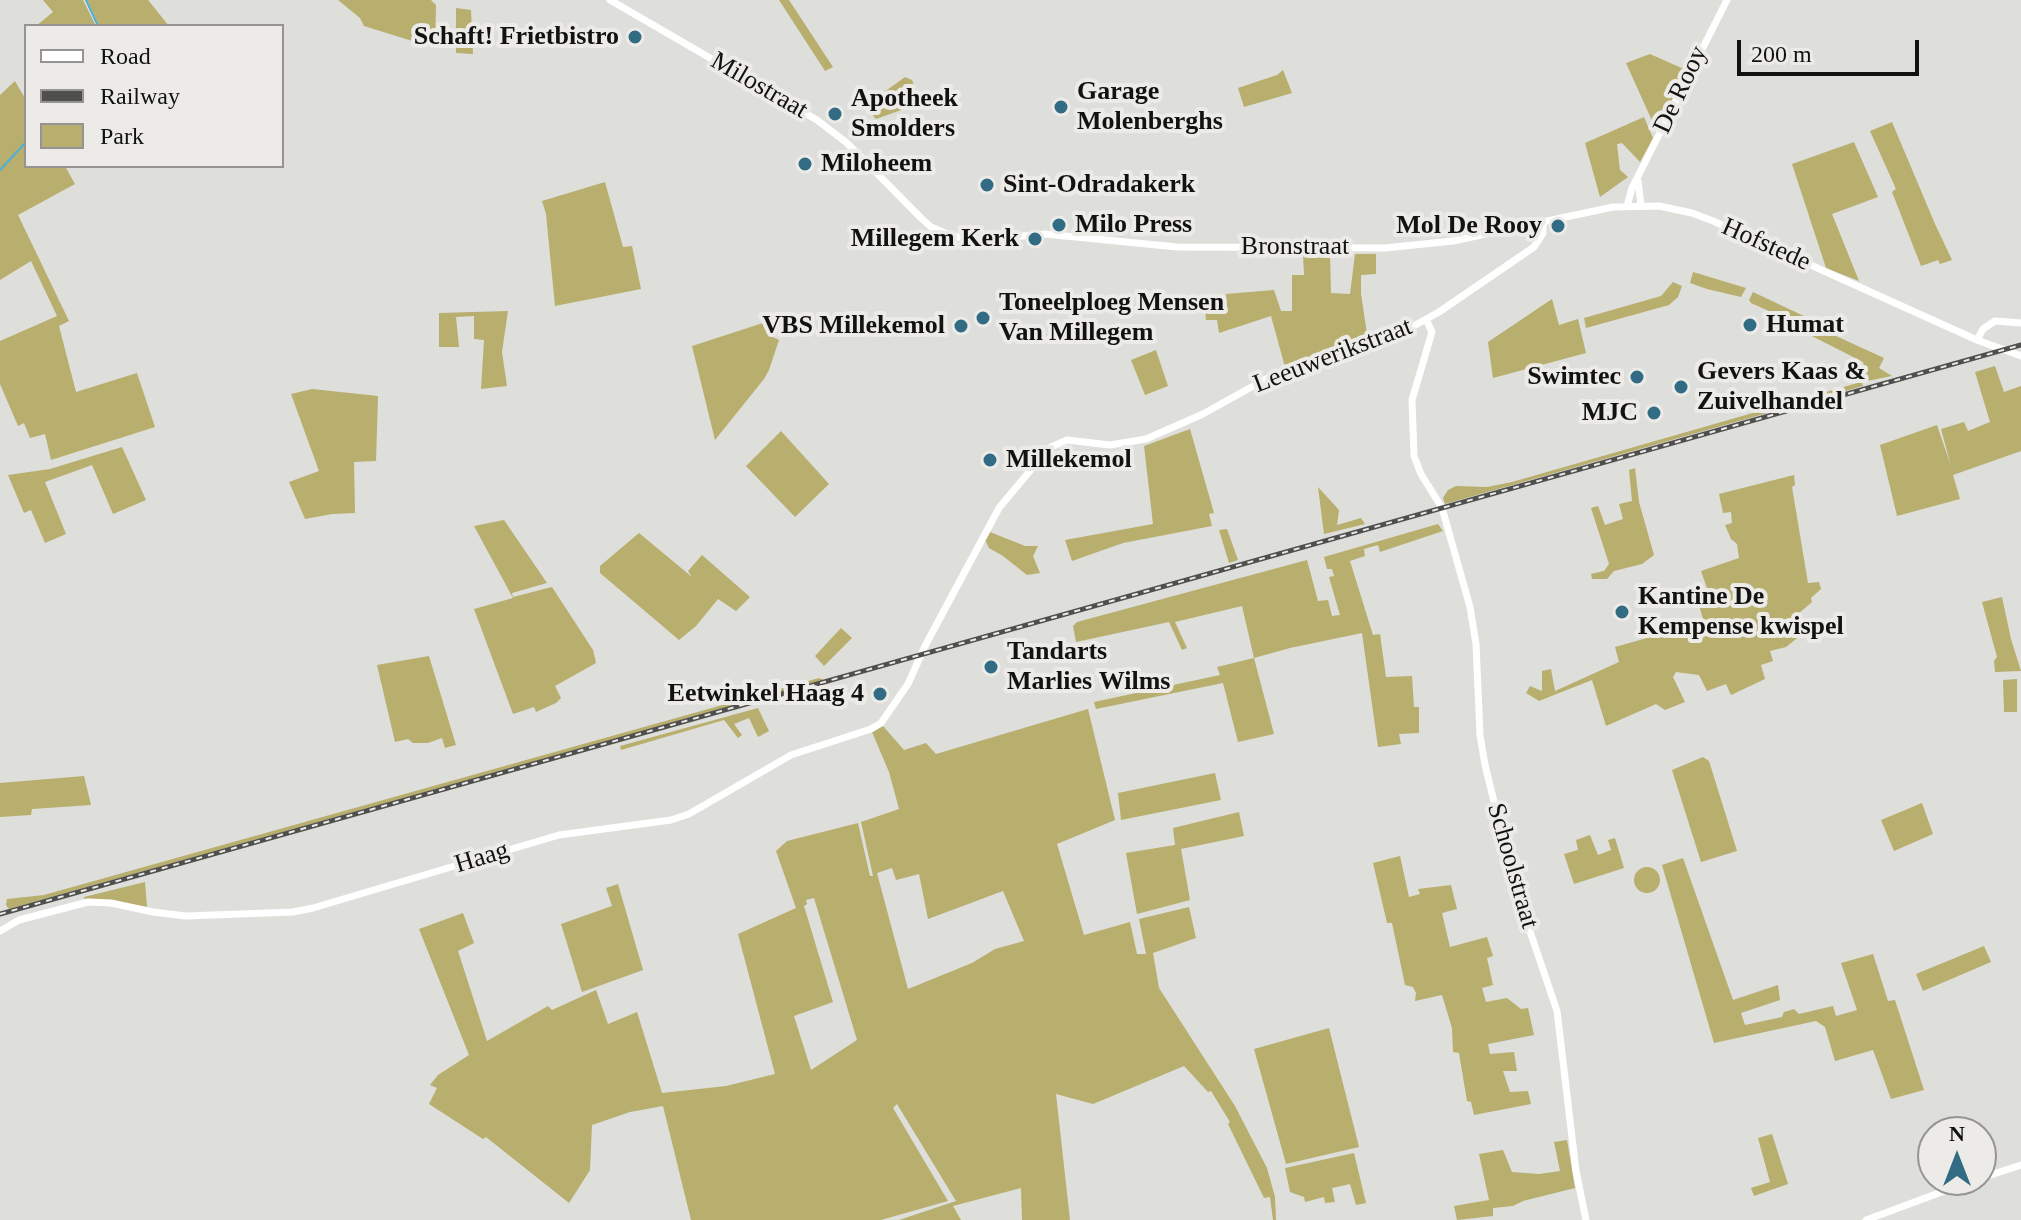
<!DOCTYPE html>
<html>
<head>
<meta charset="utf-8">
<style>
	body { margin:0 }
	#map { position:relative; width:2021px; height:1220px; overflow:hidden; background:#dededb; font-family:Georgia,serif }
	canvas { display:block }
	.legend { position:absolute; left:24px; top:24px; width:260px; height:144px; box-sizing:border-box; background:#ecebe8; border:2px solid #959492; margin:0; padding:10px 14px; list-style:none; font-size:24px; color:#121211 }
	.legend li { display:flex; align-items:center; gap:16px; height:40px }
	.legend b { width:40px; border:2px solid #959492 }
	.north { position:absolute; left:1917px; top:1116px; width:80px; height:80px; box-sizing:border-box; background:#ecebe8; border:2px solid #959492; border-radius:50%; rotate:0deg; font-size:22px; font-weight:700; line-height:32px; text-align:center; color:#121211 }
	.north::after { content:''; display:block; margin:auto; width:28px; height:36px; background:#316c84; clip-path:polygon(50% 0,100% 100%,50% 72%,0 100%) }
	.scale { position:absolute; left:1737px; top:40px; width:182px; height:36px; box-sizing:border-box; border:4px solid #121211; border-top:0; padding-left:10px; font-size:24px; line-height:28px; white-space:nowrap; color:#121211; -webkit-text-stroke:6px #ecebe8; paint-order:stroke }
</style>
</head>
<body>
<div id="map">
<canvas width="2021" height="1220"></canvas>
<ul class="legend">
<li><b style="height:10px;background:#fff"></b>Road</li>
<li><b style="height:10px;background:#4f4f4d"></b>Railway</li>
<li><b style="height:22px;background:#b8ae6d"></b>Park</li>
</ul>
<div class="north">N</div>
<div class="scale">200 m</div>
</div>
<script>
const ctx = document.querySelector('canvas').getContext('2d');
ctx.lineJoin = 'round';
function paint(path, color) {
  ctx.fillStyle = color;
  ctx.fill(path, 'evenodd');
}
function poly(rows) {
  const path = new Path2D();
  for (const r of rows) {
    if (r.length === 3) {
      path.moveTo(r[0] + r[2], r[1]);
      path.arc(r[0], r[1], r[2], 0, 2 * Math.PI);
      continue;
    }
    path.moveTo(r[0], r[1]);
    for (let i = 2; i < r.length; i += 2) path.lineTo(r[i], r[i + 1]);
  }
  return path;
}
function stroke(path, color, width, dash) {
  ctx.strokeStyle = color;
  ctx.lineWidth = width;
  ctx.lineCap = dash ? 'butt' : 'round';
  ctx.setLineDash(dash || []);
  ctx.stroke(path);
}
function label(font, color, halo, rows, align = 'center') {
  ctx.font = font + ' Georgia,serif';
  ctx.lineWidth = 8;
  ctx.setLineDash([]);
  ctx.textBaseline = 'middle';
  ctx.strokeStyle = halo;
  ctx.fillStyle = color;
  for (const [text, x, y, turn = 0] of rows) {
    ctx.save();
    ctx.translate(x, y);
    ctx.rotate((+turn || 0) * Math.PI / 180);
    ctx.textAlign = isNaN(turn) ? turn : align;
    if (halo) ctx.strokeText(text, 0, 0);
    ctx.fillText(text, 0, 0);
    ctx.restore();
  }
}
paint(poly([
	[43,0,83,0,96,26,36,26,53,12],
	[87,0,148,0,169,26,99,26],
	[338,0,431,0,436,5,435,48,364,26,360,18],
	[779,0,789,0,833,67,825,71],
	[456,8,471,10,473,54,456,53],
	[1650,54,1686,70,1659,127,1654,125,1626,63],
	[1283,70,1292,93,1244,107,1238,88,1277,75],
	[905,77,912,80,921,103,876,119,865,106],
	[15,81,26,100,26,166,65,166,75,184,18,215,69,321,59,326,76,392,137,373,155,427,51,460,45,434,30,438,24,423,18,426,0,384,0,341,57,316,31,261,0,280,0,95],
	[1644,117,1653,138,1640,162,1622,143,1617,144,1620,170,1628,177,1600,197,1585,143],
	[1892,122,1935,224,1952,260,1940,264,1938,260,1921,266,1892,192,1896,189,1870,131],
	[1854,142,1878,197,1832,214,1859,281,1826,268,1792,164],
	[605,182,623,247,632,246,641,289,555,306,546,214,542,201],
	[1303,254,1330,254,1331,293,1350,294,1355,254,1376,254,1376,274,1361,275,1361,294,1368,340,1285,367,1271,316,1219,333,1217,320,1206,320,1205,309,1227,306,1226,294,1274,290,1281,311,1292,311,1292,275,1304,275],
	[1693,272,1746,288,1741,297,1707,289,1690,283],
	[1673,282,1682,286,1678,297,1669,305,1586,328,1584,318,1661,296],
	[1753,292,1808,318,1812,325,1884,358,1879,368,1892,376,1862,382,1863,386,1445,504,1443,498,1448,490,1456,486,1487,487,1512,482,1861,382,1866,372,1863,362,1798,329,1787,319,1751,303,1749,300],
	[1552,299,1559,325,1578,319,1586,353,1493,378,1488,342],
	[508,311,502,352,507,386,481,389,484,340,474,339,474,316,456,317,459,347,439,347,439,313],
	[763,323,771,336,779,340,769,370,764,379,715,440,692,346],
	[1156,350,1168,386,1145,395,1131,360],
	[1995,366,2004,392,2021,386,2021,451,1953,475,1960,499,1897,516,1880,445,1937,425,1951,466,1941,429,1964,422,1968,431,1990,422,1975,372],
	[312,389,378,396,376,461,354,462,355,513,332,514,305,519,289,482,319,471,291,394],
	[1190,429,1214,513,1209,514,1212,526,1123,543,1072,561,1065,540,1153,524,1144,446],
	[781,431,829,484,795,517,746,466],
	[122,447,146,500,113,514,92,465,45,482,66,534,45,543,31,510,24,513,8,475,50,469],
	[1635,468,1639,502,1654,555,1642,564,1614,571,1607,579,1592,579,1591,574,1604,571,1609,564,1591,508,1598,506,1605,525,1623,519,1619,504,1632,501,1629,470],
	[1794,475,1795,485,1792,487,1808,583,1819,582,1821,589,1811,598,1812,602,1778,631,1780,636,1785,637,1791,633,1796,624,1801,635,1786,647,1770,651,1773,661,1761,665,1765,679,1731,695,1726,684,1707,691,1699,675,1676,672,1673,677,1685,702,1665,710,1656,704,1606,726,1592,680,1539,701,1526,693,1530,686,1542,691,1542,671,1551,669,1555,691,1619,662,1615,647,1704,622,1697,599,1709,594,1701,571,1739,558,1737,544,1731,539,1725,525,1732,523,1731,512,1723,513,1719,494],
	[1318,487,1339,510,1337,525,1361,518,1365,524,1324,534],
	[504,520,547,583,512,593,513,597,552,587,593,650,596,663,555,686,561,698,556,703,536,712,534,707,513,714,474,609,513,598,474,526],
	[1438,524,1443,531,1380,552,1378,545,1364,549,1365,556,1350,561,1373,635,1380,634,1386,677,1412,676,1414,707,1419,707,1419,733,1399,734,1401,744,1378,747,1362,633,1290,648,1254,658,1274,734,1238,742,1223,683,1096,709,1094,702,1220,675,1217,667,1254,658,1242,606,1175,622,1187,648,1182,650,1169,622,1076,642,1073,626,1077,622,1307,560,1318,601,1328,600,1332,616,1340,615,1329,577,1334,576,1332,569,1327,569,1324,557],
	[1227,529,1238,560,1229,563,1219,530],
	[990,532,1025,546,1038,546,1033,556,1040,573,1027,575,1003,556,989,548,985,540],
	[639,533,692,577,688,571,702,555,750,597,736,611,718,599,696,626,679,640,600,573,600,566],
	[2002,597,2011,639,2021,671,1995,672,1994,661,1997,657,1982,602],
	[841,628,852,638,824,666,815,656],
	[429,656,456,745,445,748,442,738,428,743,413,743,408,739,395,742,377,665],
	[819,678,824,680,9,909,6,905,7,899,44,895],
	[2017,679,2017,712,2004,712,2003,680],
	[758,708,769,731,758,737,749,718,734,724,742,735,738,738,724,720,621,750,620,746],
	[1088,709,1115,820,1057,844,1084,935,1130,922,1137,954,1146,954,1139,919,1189,907,1196,938,1153,953,1159,988,1235,1106,1267,1168,1275,1197,1276,1220,1273,1220,1270,1197,1264,1198,1228,1124,1230,1122,1211,1091,1208,1092,1184,1066,1093,1104,1056,1094,1070,1220,1022,1220,1021,1188,953,1206,961,1220,899,1220,956,1201,897,1104,893,1108,948,1201,881,1220,691,1220,663,1106,630,1112,592,1125,590,1170,569,1203,486,1137,483,1139,429,1104,437,1088,430,1085,438,1075,469,1055,419,929,463,913,474,943,458,951,487,1041,548,1006,552,1010,596,990,608,1024,637,1012,662,1093,726,1086,775,1074,738,934,796,908,776,851,787,841,858,823,870,876,873,876,861,822,899,809,889,772,872,732,883,726,904,750,926,743,936,754],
	[892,868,896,880,919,874,928,919,1003,891,1024,941,995,949,972,963,908,989,877,873],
	[814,898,857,1040,811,1070,794,1016,833,1002,804,906,807,904,806,900],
	[1703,757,1709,761,1737,851,1701,862,1672,770],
	[1215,773,1221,800,1121,820,1118,793],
	[84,776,91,805,32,809,31,815,0,817,0,783],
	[1922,803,1933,834,1894,851,1881,820],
	[1239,812,1244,836,1181,849,1190,900,1137,914,1126,853,1175,845,1173,828],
	[1590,835,1598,855,1611,850,1608,840,1615,838,1624,868,1574,884,1564,854,1578,850,1576,840],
	[1400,856,1409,897,1420,894,1418,889,1451,885,1457,909,1442,913,1450,947,1487,937,1493,956,1487,958,1493,985,1482,988,1486,1002,1507,998,1521,1009,1528,1008,1534,1035,1488,1044,1490,1054,1514,1052,1517,1071,1503,1071,1510,1092,1528,1091,1531,1104,1474,1115,1471,1102,1467,1101,1459,1053,1453,1052,1452,1028,1442,995,1415,1001,1416,993,1413,987,1405,985,1392,923,1387,923,1373,863],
	[1683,858,1733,1000,1778,985,1780,1000,1741,1013,1745,1025,1782,1017,1784,1012,1794,1009,1799,1014,1833,1006,1836,1016,1857,1010,1841,963,1873,954,1888,1001,1895,1000,1924,1090,1891,1099,1873,1050,1835,1061,1825,1027,1816,1021,1714,1043,1662,865],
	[1647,880,13],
	[145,882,147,907,104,900,85,900,84,897],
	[618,884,643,970,582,992,561,924,612,906,606,888],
	[1984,946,1991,962,1923,991,1916,974],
	[1329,1028,1359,1147,1286,1164,1254,1049],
	[1772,1134,1788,1184,1754,1196,1751,1188,1770,1182,1758,1138],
	[1567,1140,1575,1188,1523,1201,1513,1206,1493,1208,1493,1216,1457,1220,1454,1206,1489,1200,1479,1154,1503,1150,1512,1172,1539,1174,1560,1171,1554,1142],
	[1354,1153,1366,1203,1356,1205,1350,1184,1332,1188,1335,1202,1325,1203,1324,1197,1305,1202,1304,1197,1290,1192,1285,1168]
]), '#b8ae6d');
stroke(poly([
	[86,0,98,26],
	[26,90,26,96],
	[0,170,26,142]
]), '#4dafd7', 2);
stroke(poly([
	[610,0,817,120,847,143,921,218,931,227,952,236,977,240,1045,234,1177,247,1385,248,1453,241,1613,207,1659,206,1692,213,1713,221,1977,340],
	[1638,181,1641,205],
	[1627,206,1632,188,1727,0],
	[1426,319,1432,332,1412,400,1414,456,1421,474,1442,508,1470,607,1476,644,1480,735,1485,765,1515,887,1557,1011,1576,1171,1586,1220],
	[0,931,19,920,88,902,111,903,153,912,186,916,293,912,313,908,559,835,671,820,689,814,791,755,871,729,881,723,908,684,925,646,999,508,1049,448,1067,440,1110,445,1146,439,1203,414,1273,375,1392,338,1439,312,1534,247,1543,233,1543,222],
	[1981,1178,2021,1165],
	[1866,1220,1974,1180]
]), '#fff', 7);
stroke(poly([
	[2021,323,1995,321,1983,329,1977,340,2021,356]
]), '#fff', 7);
const rail = poly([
	[0,914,2021,345]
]);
stroke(rail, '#4f4f4d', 5);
stroke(rail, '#ecebe8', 2, [6]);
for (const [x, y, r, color] of [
	[635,37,8,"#316c84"],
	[1061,107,8,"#316c84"],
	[835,114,8,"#316c84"],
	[805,164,8,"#316c84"],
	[987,185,8,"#316c84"],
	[1059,225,8,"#316c84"],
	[1558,226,8,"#316c84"],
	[1035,239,8,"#316c84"],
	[983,318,8,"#316c84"],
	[1750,325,8,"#316c84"],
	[961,326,8,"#316c84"],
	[1637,377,8,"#316c84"],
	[1681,387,8,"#316c84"],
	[1654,413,8,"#316c84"],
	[990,460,8,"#316c84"],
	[1622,612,8,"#316c84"],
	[991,667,8,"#316c84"],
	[880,694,8,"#316c84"]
]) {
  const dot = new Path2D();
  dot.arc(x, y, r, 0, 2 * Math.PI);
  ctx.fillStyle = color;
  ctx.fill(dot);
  stroke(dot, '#ecebe8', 3);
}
label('bold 26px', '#121211', '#ecebe8', [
	["Schaft! Frietbistro",619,37,"right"],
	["Garage",1077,92],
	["Molenberghs",1077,122],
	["Apotheek",851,99],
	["Smolders",851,129],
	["Miloheem",821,164],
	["Sint-Odradakerk",1003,185],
	["Milo Press",1075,225],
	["Mol De Rooy",1542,226,"right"],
	["Millegem Kerk",1019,239,"right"],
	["Toneelploeg Mensen",999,303],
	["Van Millegem",999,333],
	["Humat",1766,325],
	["VBS Millekemol",945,326,"right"],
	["Gevers Kaas &",1697,372],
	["Zuivelhandel",1697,402],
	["Swimtec",1621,377,"right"],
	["MJC",1638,413,"right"],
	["Millekemol",1006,460],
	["Kantine De",1638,597],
	["Kempense kwispel",1638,627],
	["Tandarts",1007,652],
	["Marlies Wilms",1007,682],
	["Eetwinkel Haag 4",864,694,"right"]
], 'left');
label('26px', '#121211', '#ecebe8', [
	["Milostraat",759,86,30],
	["De Rooy",1681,90,-65],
	["Hofstede",1766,245,24],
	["Bronstraat",1295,247],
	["Leeuwerikstraat",1333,356,-21],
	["Haag",482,858,-17],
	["Schoolstraat",1512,866,74]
]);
</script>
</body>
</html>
